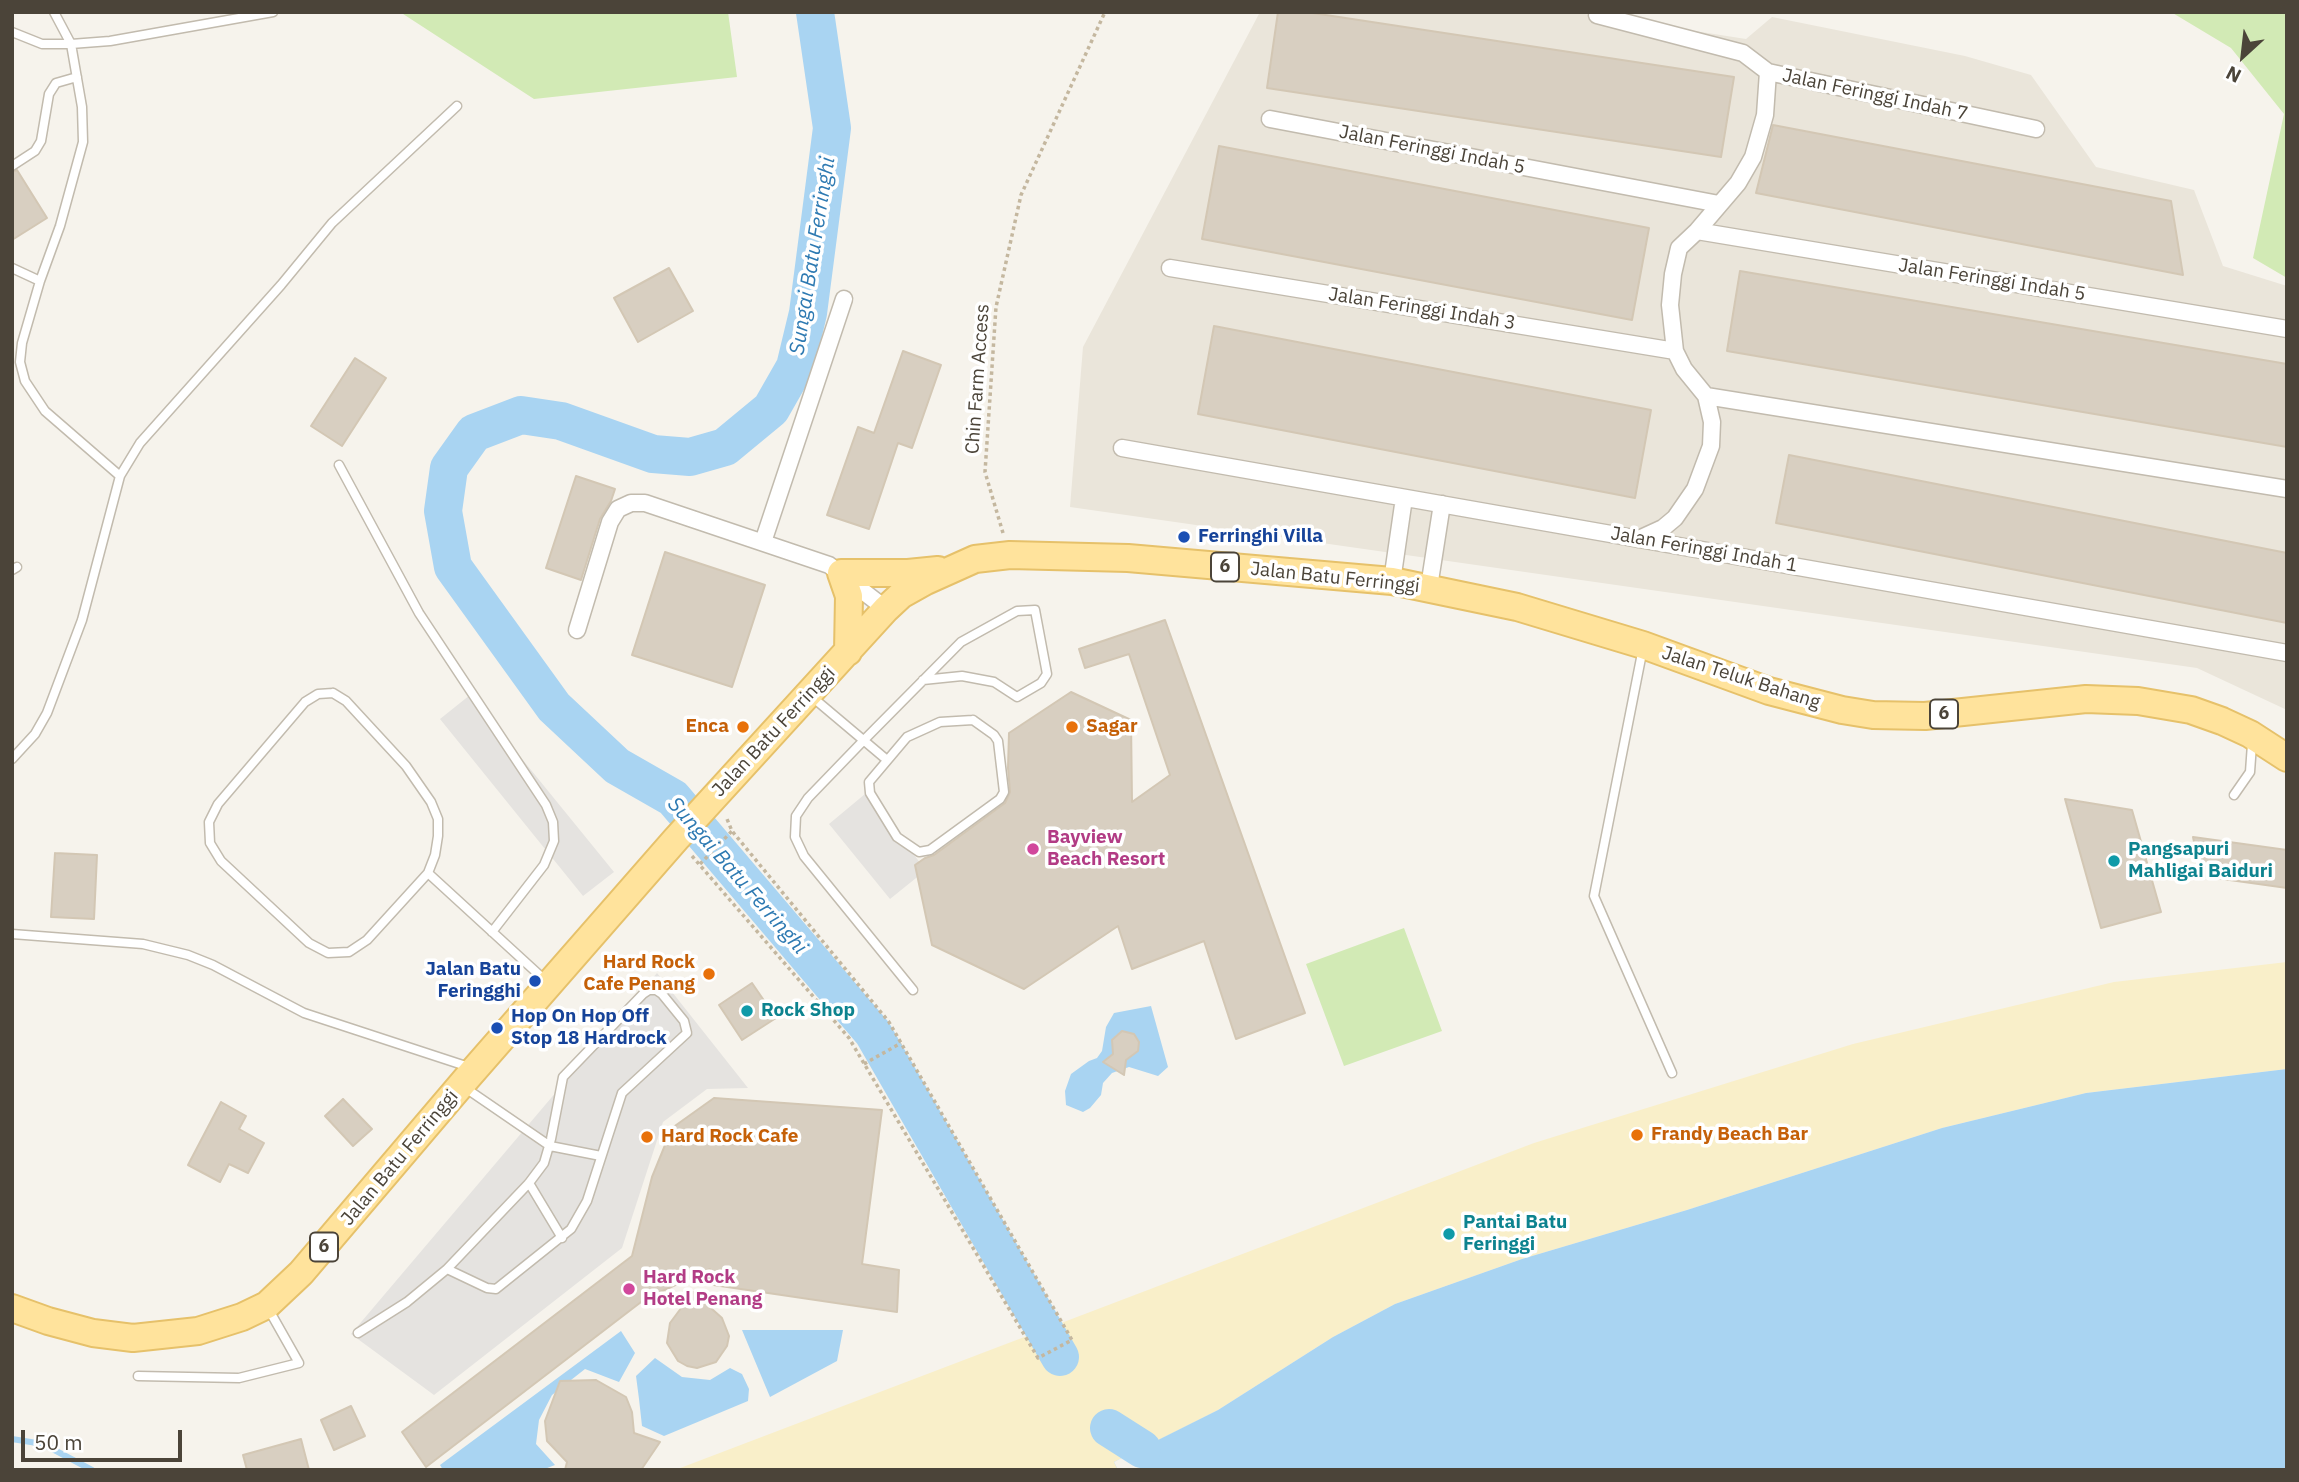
<!DOCTYPE html>
<html>
<head>
<meta charset="utf-8">
<style>
	body { margin:0 }
	#map { position:relative; width:2299px; height:1482px; overflow:hidden; background:#f6f3ec; font-family:"IBM Plex Sans",sans-serif }
	canvas { display:block }
	.frame { position:absolute; inset:0; border:14px solid #4b4439; pointer-events:none }
	.north { position:absolute; left:2208px; top:21px; width:70px; height:70px; -webkit-text-stroke:5px #fff; paint-order:stroke; rotate:207deg; font-size:19px; font-weight:700; line-height:28px; text-align:center; color:#4b4439 }
	.north::after { content:''; display:block; margin:auto; width:24px; height:32px; background:#4b4439; clip-path:polygon(50% 0,100% 100%,50% 72%,0 100%) }
	.scale { position:absolute; left:21px; top:1430px; width:161px; height:32px; box-sizing:border-box; border:4px solid #4b4439; border-top:0; padding-left:9px; font-size:21px; line-height:24px; white-space:nowrap; color:#4b4439; -webkit-text-stroke:5px #fff; paint-order:stroke }
</style>
</head>
<body>
<div id="map">
<canvas width="2299" height="1482"></canvas>
<div class="frame"></div>
<div class="north">N</div>
<div class="scale">50 m</div>
</div>
<script>
const ctx = document.querySelector('canvas').getContext('2d');
ctx.lineJoin = 'round';
function paint(path, color) {
  ctx.fillStyle = color;
  ctx.fill(path, 'evenodd');
}
function poly(rows) {
  const path = new Path2D();
  for (const r of rows) {
    path.moveTo(r[0], r[1]);
    for (let i = 2; i < r.length; i += 2) path.lineTo(r[i], r[i + 1]);
  }
  return path;
}
function stroke(path, color, width, dash) {
  ctx.strokeStyle = color;
  ctx.lineWidth = width;
  ctx.lineCap = dash ? 'butt' : 'round';
  ctx.setLineDash(dash || []);
  ctx.stroke(path);
}
function label(font, color, halo, rows, align = 'center') {
  ctx.font = font + ' "IBM Plex Sans",sans-serif';
  ctx.lineWidth = 7;
  ctx.setLineDash([]);
  ctx.textBaseline = 'middle';
  ctx.strokeStyle = halo;
  ctx.fillStyle = color;
  for (const [text, x, y, turn = 0] of rows) {
    ctx.save();
    ctx.translate(x, y);
    ctx.rotate((+turn || 0) * Math.PI / 180);
    ctx.textAlign = isNaN(turn) ? turn : align;
    if (halo) ctx.strokeText(text, 0, 0);
    ctx.fillText(text, 0, 0);
    ctx.restore();
  }
}
paint(poly([
	[1260,12,1573,12,1746,39,1772,17,1965,56,2031,75,2096,167,2194,190,2223,266,2287,286,2287,710,2197,668,1070,507,1083,347]
]), '#eae5da');
paint(poly([
	[400,12,728,12,737,77,534,99],
	[2171,12,2287,12,2287,278,2253,258,2284,114,2231,48],
	[1404,928,1442,1031,1344,1066,1306,964]
]), '#d2eab5');
paint(poly([
	[2287,962,2287,1069,2086,1093,1942,1128,1687,1210,1522,1259,1395,1304,1333,1337,1218,1410,1115,1462,1118,1470,675,1470,1534,1143,1853,1044,2114,982]
]), '#f9efc9');
paint(poly([
	[470,695,614,872,583,896,440,719],
	[865,794,926,870,890,899,829,824],
	[657,973,748,1088,707,1089,663,1122,622,1248,434,1395,351,1334]
]), '#e5e3e0');
paint(poly([
	[1151,1006,1168,1067,1158,1076,1129,1067,1112,1073,1103,1083,1101,1095,1090,1108,1083,1112,1066,1105,1065,1091,1071,1074,1089,1061,1097,1058,1102,1051,1106,1027,1114,1013],
	[2287,1069,2287,1470,1118,1470,1114,1462,1218,1410,1333,1337,1395,1304,1522,1259,1687,1210,1942,1128,2086,1093],
	[742,1330,843,1330,837,1361,770,1397],
	[621,1331,635,1353,619,1382,585,1369,552,1395,539,1420,536,1444,555,1465,542,1470,443,1470,440,1465],
	[655,1358,682,1377,710,1380,730,1368,742,1374,749,1389,748,1401,664,1436,642,1426,639,1399,636,1376]
]), '#a9d4f2');
paint(poly([
	[1133,1452,1143,1470,1118,1470,1114,1462]
]), '#f6f3ec');
stroke(poly([
	[12,1439,43,1444,92,1470]
]), '#a9d4f2', 6);
stroke(poly([
	[815,12,832,128,808,313,795,367,771,409,725,447,690,457,653,454,561,421,521,415,474,433,449,468,443,511,453,567,554,707,617,766,673,798,873,1033,1060,1357],
	[1109,1428,1142,1449]
]), '#a9d4f2', 38);
const building = poly([
	[1278,12,1306,12,1734,77,1721,157,1267,88,1278,12],
	[1773,125,2171,201,2183,275,1756,193,1773,125],
	[1219,146,1649,228,1632,320,1202,239,1219,146],
	[17,170,47,218,12,240,12,172,17,170],
	[669,268,693,311,638,342,614,298,669,268],
	[1740,271,2287,364,2287,447,1727,351,1740,271],
	[1214,326,1651,410,1635,498,1198,414,1214,326],
	[903,351,941,365,912,448,898,443,869,529,827,515,858,427,874,433,903,351],
	[355,358,386,378,342,446,311,426,355,358],
	[1789,455,2287,553,2287,623,1776,523,1789,455],
	[576,476,615,489,611,501,600,519,581,580,546,568,576,476],
	[665,552,765,585,732,687,632,655,665,552],
	[1165,620,1305,1013,1236,1039,1204,941,1132,969,1118,926,1024,989,932,945,915,865,925,858,934,855,1005,803,1010,792,1008,768,1009,733,1071,692,1131,720,1132,802,1170,775,1129,654,1085,668,1079,649,1165,620],
	[2065,799,2132,810,2161,912,2101,928,2065,799],
	[2193,837,2287,850,2287,888,2201,876,2193,837],
	[55,853,97,855,94,919,51,917,55,853],
	[752,983,776,1018,742,1040,719,1005,752,983],
	[1122,1031,1134,1034,1139,1042,1138,1051,1126,1060,1124,1075,1103,1062,1113,1054,1112,1040,1122,1031],
	[714,1098,882,1110,862,1264,899,1270,897,1312,700,1283,710,1269,684,1281,680,1280,682,1282,645,1299,426,1467,402,1432,632,1256,652,1177,672,1128,714,1098],
	[343,1099,372,1129,353,1146,325,1116,343,1099],
	[221,1102,246,1116,239,1129,264,1143,248,1173,229,1164,220,1182,188,1165,221,1102],
	[693,1292,722,1318,729,1336,727,1346,716,1362,697,1368,687,1366,678,1361,667,1343,670,1323,693,1292],
	[596,1380,626,1397,632,1412,634,1433,660,1442,641,1470,565,1470,567,1462,547,1441,545,1421,560,1381,596,1380],
	[351,1406,365,1436,334,1450,321,1420,351,1406],
	[301,1439,309,1470,247,1470,243,1455,301,1439]
]);
paint(building, '#d8cfc1');
stroke(building, '#d3c7b4', 2);
const service = poly([
	[54,12,71,44,82,107,83,142,60,226,40,281,22,343,20,362,25,381,45,411,120,476],
	[12,32,42,44,71,44,110,41,273,12],
	[12,166,35,151,41,141,49,94,56,83,77,77],
	[12,268,40,281],
	[339,465,419,613,546,805,553,822,554,841,544,865,492,932],
	[12,570,17,567],
	[1643,648,1594,896,1672,1073],
	[333,693,346,701,406,766,431,802,438,819,438,836,435,855,428,873,367,940,349,952,328,953,309,943,221,861,210,843,209,822,218,804,305,702,318,694,333,693],
	[811,696,887,760],
	[973,720,994,735,998,741,1004,792,1000,799,930,850,919,852,897,837,870,793,869,782,907,737,940,722,973,720],
	[12,759,35,734,47,713,82,620,120,476,140,443,281,285,332,223,457,106],
	[2234,795,2250,772,2252,744],
	[428,873,547,982],
	[12,934,143,944,188,955,213,965,304,1013,472,1068],
	[649,990,656,990,662,994,684,1021,687,1033,622,1093,587,1201,571,1229,496,1289,487,1288,447,1269,529,1183,544,1163,551,1139,563,1077,643,994,649,990],
	[913,990,804,856,795,837,796,816,808,798,864,740,961,642,1017,611,1035,610,1047,674,1041,683,1017,697,994,682,962,676,923,680],
	[464,1087,550,1146,601,1156],
	[529,1183,562,1238],
	[358,1333,407,1302,447,1269],
	[138,1376,239,1378,299,1363,269,1310]
]);
const minor = poly([
	[1597,15,1743,53,1768,72,2036,129],
	[1270,119,1719,204],
	[1697,231,2287,329],
	[1170,268,1675,351],
	[1706,396,2287,489],
	[1122,448,2287,653],
	[1639,539,1663,528,1675,518,1695,489,1711,446,1712,422,1706,396,1684,369,1675,351,1670,305,1673,274,1679,248,1697,231,1738,183,1753,157,1765,115,1768,72],
	[763,542,844,299],
	[1392,581,1404,498],
	[1429,587,1442,504],
	[577,630,610,522,618,509,631,503,645,503,829,565,886,609]
]);
const primary = poly([
	[848,652,849,596,841,573,908,573,938,570],
	[12,1308,48,1321,93,1333,133,1338,198,1331,242,1317,267,1305,301,1273,467,1078,676,839,886,609,901,595,926,581,975,559,1010,555,1128,558,1392,581,1517,607,1643,645,1769,691,1842,710,1873,715,1925,716,2086,699,2138,701,2191,710,2222,721,2250,734,2287,758]
]);
stroke(service, '#c2bbae', 11);
stroke(minor, '#c2bbae', 19);
stroke(primary, '#e6c16a', 30);
stroke(poly([
	[1003,533,985,472,996,307,1021,195,1105,12],
	[692,856,849,1038,1038,1358,1072,1340,889,1022,732,831,727,819],
	[700,864,732,831],
	[864,1064,901,1043]
]), '#c4b79f', 3.5, [3.5, 3.5]);
stroke(service, '#fff', 8);
stroke(minor, '#fff', 16);
stroke(primary, '#ffe39c', 26);
for (const [x, y, r, color] of [
	[1184,537,7,"#1a4fb4"],
	[743,727,7,"#e8710a"],
	[1072,727,7,"#e8710a"],
	[1033,849,7,"#d1479c"],
	[2114,861,7,"#0f9aa8"],
	[709,974,7,"#e8710a"],
	[535,981,7,"#1a4fb4"],
	[747,1011,7,"#0f9aa8"],
	[497,1028,7,"#1a4fb4"],
	[1637,1135,7,"#e8710a"],
	[647,1137,7,"#e8710a"],
	[1449,1234,7,"#0f9aa8"],
	[629,1289,7,"#d1479c"]
]) {
  const dot = new Path2D();
  dot.arc(x, y, r, 0, 2 * Math.PI);
  ctx.fillStyle = color;
  ctx.fill(dot);
  stroke(dot, '#fff', 2.5);
}
for (const [x, y, w] of [
	[1225,567,28],
	[1944,714,28],
	[324,1247,28]
]) {
  const box = new Path2D();
  box.roundRect(x - w / 2, y - 14.5, w, 29, 5);
  ctx.fillStyle = '#fff';
  ctx.fill(box);
  stroke(box, '#4b4439', 2);
}
label('bold 18px', '#4b4439', null, [
	["6",1225,567],
	["6",1944,714],
	["6",324,1247]
]);
label('19px', '#4b4439', '#fff', [
	["Jalan Feringgi Indah 7",1875,95,12],
	["Jalan Feringgi Indah 5",1432,150,11],
	["Jalan Feringgi Indah 5",1992,280,9],
	["Jalan Feringgi Indah 3",1422,309,9],
	["Chin Farm Access",978,379,-86],
	["Jalan Feringgi Indah 1",1704,550,10],
	["Jalan Batu Ferringgi",1335,578,6],
	["Jalan Teluk Bahang",1741,678,18],
	["Jalan Batu Ferringgi",774,732,-47],
	["Jalan Batu Ferringgi",400,1158,-50]
]);
label('bold 19px', '#164399', '#fff', [
	["Ferringhi Villa",1198,537],
	["Jalan Batu",521,970,"right"],
	["Feringghi",521,992,"right"],
	["Hop On Hop Off",511,1017],
	["Stop 18 Hardrock",511,1039]
], 'left');
label('bold 19px', '#c56008', '#fff', [
	["Enca",729,727,"right"],
	["Sagar",1086,727],
	["Hard Rock",695,963,"right"],
	["Cafe Penang",695,985,"right"],
	["Frandy Beach Bar",1651,1135],
	["Hard Rock Cafe",661,1137]
], 'left');
label('bold 19px', '#b23c85', '#fff', [
	["Bayview",1047,838],
	["Beach Resort",1047,860],
	["Hard Rock",643,1278],
	["Hotel Penang",643,1300]
], 'left');
label('bold 19px', '#0d838f', '#fff', [
	["Pangsapuri",2128,850],
	["Mahligai Baiduri",2128,872],
	["Rock Shop",761,1011],
	["Pantai Batu",1463,1223],
	["Feringgi",1463,1245]
], 'left');
label('italic 21px', '#2e7ab2', '#fff', [
	["Sungai Batu Ferringhi",813,256,-81],
	["Sungai Batu Ferringhi",737,876,49]
]);
</script>
</body>
</html>
